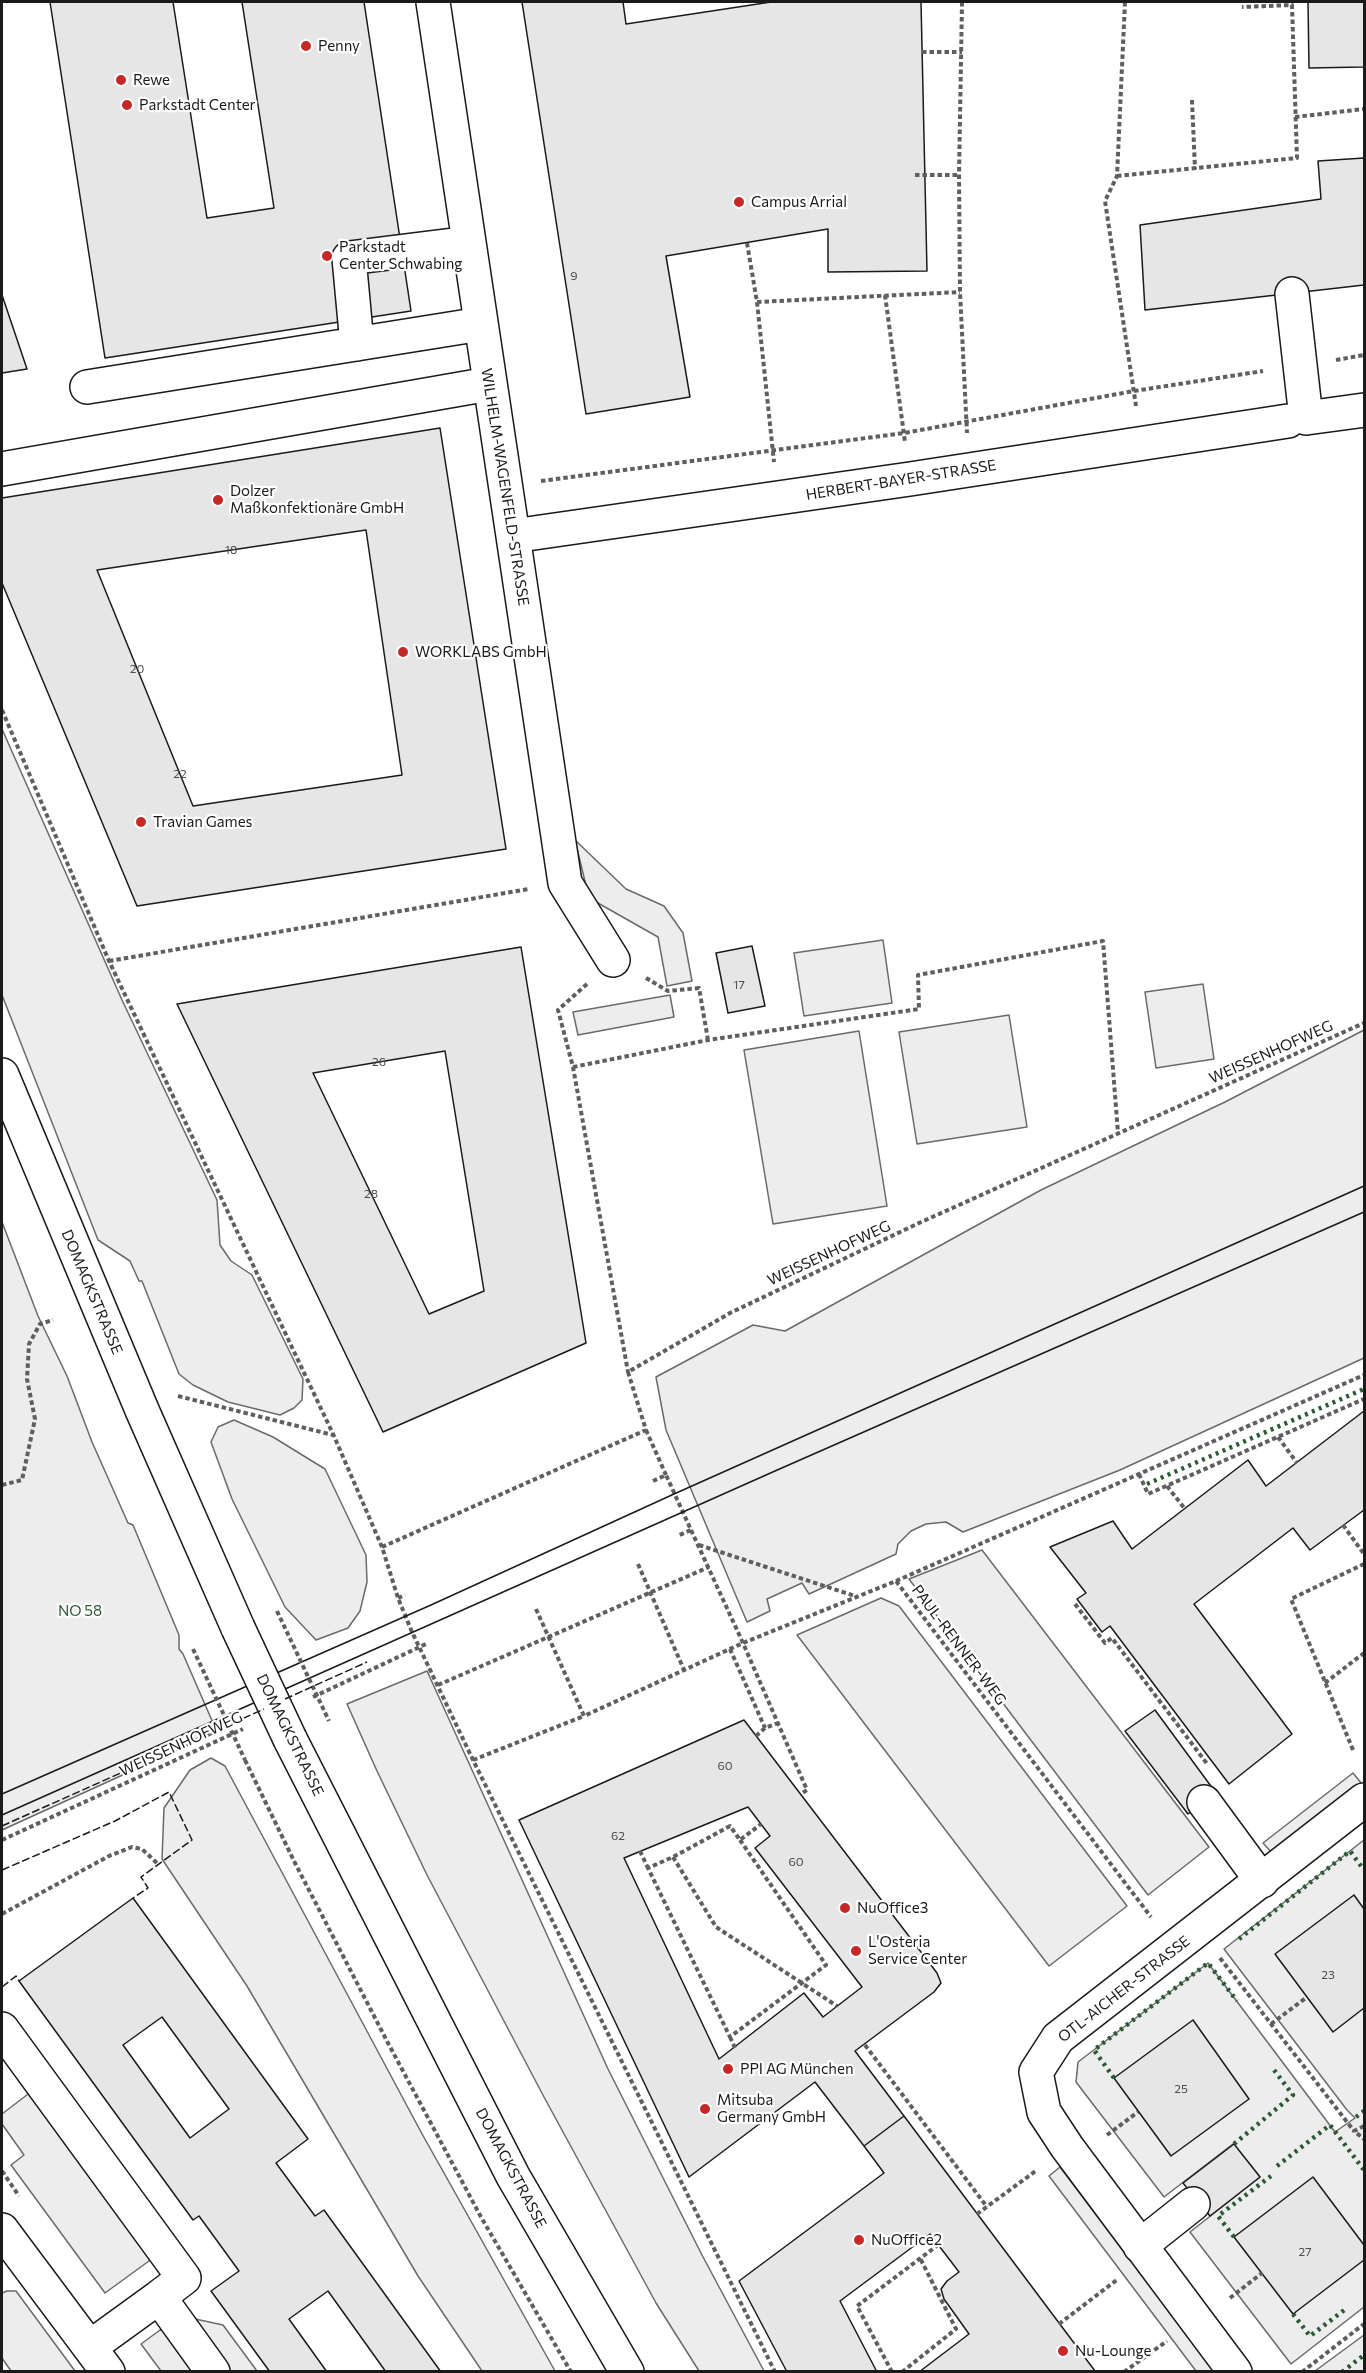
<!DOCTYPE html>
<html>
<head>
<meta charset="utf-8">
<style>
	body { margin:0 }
	#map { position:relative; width:1366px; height:2373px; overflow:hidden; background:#fff; font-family:Commissioner,sans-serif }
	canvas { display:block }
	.frame { position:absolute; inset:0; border:3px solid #1a1a1a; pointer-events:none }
</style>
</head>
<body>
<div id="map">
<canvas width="1366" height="2373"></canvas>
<div class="frame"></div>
</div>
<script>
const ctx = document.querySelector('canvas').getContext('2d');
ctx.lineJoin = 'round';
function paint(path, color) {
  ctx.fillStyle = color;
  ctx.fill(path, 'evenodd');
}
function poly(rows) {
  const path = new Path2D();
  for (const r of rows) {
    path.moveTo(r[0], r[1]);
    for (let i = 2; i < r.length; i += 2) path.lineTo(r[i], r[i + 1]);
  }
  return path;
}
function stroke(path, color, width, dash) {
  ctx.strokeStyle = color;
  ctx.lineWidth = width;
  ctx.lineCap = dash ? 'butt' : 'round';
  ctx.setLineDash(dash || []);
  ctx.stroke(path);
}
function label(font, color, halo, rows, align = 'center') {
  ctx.font = font + ' Commissioner,sans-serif';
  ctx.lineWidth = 4.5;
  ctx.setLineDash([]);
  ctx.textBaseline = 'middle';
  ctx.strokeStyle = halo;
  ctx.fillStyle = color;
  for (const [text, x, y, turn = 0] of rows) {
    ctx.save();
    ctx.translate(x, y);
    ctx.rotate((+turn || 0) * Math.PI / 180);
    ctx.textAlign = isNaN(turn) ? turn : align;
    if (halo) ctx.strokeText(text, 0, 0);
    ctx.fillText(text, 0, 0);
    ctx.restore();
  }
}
const built = poly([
	[2,729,122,1000,217,1200,220,1245,231,1261,252,1275,303,1379,302,1400,294,1408,280,1415,228,1402,193,1385,179,1374,142,1281,139,1281,130,1261,98,1240,2,995,2,729],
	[575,840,626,889,664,906,683,933,692,981,667,986,658,937,589,898,575,840],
	[883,940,892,1003,804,1016,794,953,883,940],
	[1203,984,1214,1059,1156,1068,1145,992,1203,984],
	[670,995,674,1017,578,1035,573,1012,670,995],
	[1009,1015,1027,1127,917,1144,899,1032,1009,1015],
	[1364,1030,1364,1358,1120,1470,963,1532,946,1522,926,1524,911,1531,898,1544,896,1554,809,1594,802,1583,767,1599,770,1611,747,1622,666,1430,656,1377,753,1325,785,1331,1041,1190,1225,1102,1364,1030],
	[859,1031,887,1206,773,1224,744,1050,859,1031],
	[2,1222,38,1316,67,1376,92,1442,128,1523,133,1525,179,1635,179,1649,183,1654,217,1732,2,1830,2,1222],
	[234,1420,273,1437,325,1469,366,1555,367,1582,360,1611,348,1628,316,1640,285,1607,232,1499,211,1442,218,1427,234,1420],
	[982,1550,1209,1847,1148,1895,909,1579,982,1550],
	[881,1598,899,1606,1127,1906,1049,1966,797,1635,881,1598],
	[427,1671,608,2069,702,2255,764,2371,699,2371,656,2303,544,2097,427,1875,377,1771,347,1704,427,1671],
	[211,1758,225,1766,421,2132,555,2371,482,2371,418,2276,247,1986,162,1859,164,1808,190,1770,211,1758],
	[1353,1773,1362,1784,1272,1853,1263,1843,1353,1773],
	[1364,1840,1364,2307,1291,2364,1190,2232,1260,2177,1233,2144,1164,2197,1076,2082,1078,2062,1208,1963,1335,2132,1355,2118,1347,2110,1224,1949,1364,1840],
	[32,2091,151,2254,149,2261,105,2293,11,2165,24,2155,2,2124,2,2114,32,2091],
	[1060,2167,1214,2371,1196,2371,1049,2176,1060,2167],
	[7,2291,16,2291,75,2371,11,2371,2,2358,2,2293,7,2291],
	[186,2317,223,2325,257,2371,226,2371,186,2317],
	[160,2330,168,2331,198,2371,161,2371,141,2344,160,2330],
	[1364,2335,1364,2371,1315,2371,1364,2335]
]);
paint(built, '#ededed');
stroke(built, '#6a6a6a', 1.5);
const building = poly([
	[50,2,173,2,207,218,274,208,242,2,364,2,411,311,105,358,50,2],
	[522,2,623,2,626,24,771,2,921,2,927,271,828,272,828,229,666,256,690,397,586,414,522,2],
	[1308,2,1364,2,1364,67,1309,68,1308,2],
	[1364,158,1364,285,1145,310,1140,225,1321,199,1318,161,1364,158],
	[2,295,27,369,2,373,2,295],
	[440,428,506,849,137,906,2,583,2,498,440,428],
	[366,530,402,775,193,806,97,570,366,530],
	[752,946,765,1006,728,1013,716,953,752,946],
	[521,947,586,1343,383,1432,177,1004,521,947],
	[445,1051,484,1291,429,1314,313,1073,445,1051],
	[1364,1411,1364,1510,1310,1550,1293,1528,1194,1604,1292,1734,1229,1784,1110,1626,1102,1632,1077,1599,1086,1593,1050,1547,1113,1521,1132,1549,1248,1460,1266,1486,1364,1411],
	[1155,1710,1216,1793,1188,1814,1125,1731,1155,1710],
	[744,1720,937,1973,941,1983,934,1992,855,2051,904,2116,864,2146,815,2082,689,2177,519,1820,744,1720],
	[748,1807,770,1836,755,1848,862,1987,823,2017,804,1993,719,2059,624,1858,748,1807],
	[1354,1895,1364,1909,1364,2008,1333,2032,1275,1954,1354,1895],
	[133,1898,308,2139,276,2163,315,2216,324,2210,441,2372,386,2372,328,2291,289,2319,327,2372,270,2372,211,2291,239,2271,199,2216,193,2220,19,1981,133,1898],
	[162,2017,229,2109,190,2138,123,2045,162,2017],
	[1193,2020,1249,2099,1171,2156,1114,2078,1193,2020],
	[904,2116,1095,2371,1095,2372,919,2372,969,2334,944,2299,941,2289,947,2281,959,2272,930,2234,840,2301,877,2372,787,2372,739,2281,884,2173,864,2146,904,2116],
	[1234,2144,1260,2177,1210,2216,1183,2183,1234,2144],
	[1313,2177,1364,2245,1364,2260,1293,2314,1234,2237,1313,2177]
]);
paint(building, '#e6e6e6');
stroke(building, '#1a1a1a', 1.5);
const minor = poly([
	[433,2,565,883,613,960],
	[1292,294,1306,418,1364,410],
	[357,344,349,258,469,243],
	[87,387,481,324],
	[2,469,489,384],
	[513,536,910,479,1288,421],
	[2,1075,142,1410,238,1628],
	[290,1739,513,2176,627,2372],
	[1204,1802,1262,1881],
	[2,2029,184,2278,159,2297],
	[2,2230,108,2372],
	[1140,2246,1193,2204],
	[90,2347,159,2297,213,2372],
	[1235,2372,1067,2147,1044,2112,1036,2072,1058,2038,1364,1800]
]);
stroke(minor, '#1a1a1a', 36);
stroke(poly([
	[962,2,959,175,960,292,967,433],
	[1125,2,1117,176,1105,201,1136,406],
	[922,52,962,52],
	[1192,100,1195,169],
	[1295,117,1364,109],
	[915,175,959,175],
	[1117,176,1297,158,1292,5,1242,7],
	[747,243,757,302,774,462],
	[885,295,905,442],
	[757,302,960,292],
	[1336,360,1364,355],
	[541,481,904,433,1134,391,1263,371],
	[2,710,109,961,334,1436,382,1547,398,1598,412,1632,473,1760,775,2372],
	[109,961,529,889],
	[646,978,668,991,699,988,708,1040],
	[587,984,558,1010,573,1067,628,1372],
	[573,1067,708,1040,919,1009,918,975,1103,941,1118,1133],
	[178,1396,333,1435],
	[646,1430,666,1475],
	[1278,1437,1297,1463],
	[1139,1474,1148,1494,1364,1399],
	[653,1481,666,1475,691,1530,677,1536],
	[2,1485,22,1480,35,1419,27,1379,29,1344,40,1324,53,1320],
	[1167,1486,1185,1509],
	[1343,1525,1364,1554],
	[691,1530,743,1643,807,1790,801,1794],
	[699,1545,858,1597],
	[382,1547,646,1430,628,1372,730,1313,919,1223,1364,1023],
	[638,1564,684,1670],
	[896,1581,1364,1375],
	[398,1598,405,1595],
	[1075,1604,1105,1643,1112,1638,1208,1765],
	[536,1609,584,1716,743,1643,896,1581,1151,1917],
	[730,1649,765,1728],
	[1325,1683,1364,1653],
	[438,1685,709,1567],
	[313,1697,426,1644],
	[756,1736,765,1728,778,1723],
	[1353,1750,1291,1599,1364,1564],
	[245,1760,295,1863,388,2043,481,2217,571,2372],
	[473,1760,584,1716],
	[2,1840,243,1729],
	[740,1840,826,1965,730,2037,648,1868,673,1857,730,1826,740,1840,761,1824],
	[640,1851,648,1868],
	[673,1857,716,1927,837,2006],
	[2,1914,109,1856,132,1847,142,1849,158,1864],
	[1220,1958,1354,2131],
	[1271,2024,1307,1997],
	[730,2037,735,2048],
	[865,2045,987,2207],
	[1364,2126,1354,2131,1364,2139],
	[1107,2135,1138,2112],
	[2,2171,19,2196],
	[977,2214,1037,2170],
	[1230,2298,1262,2273],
	[1059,2324,1118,2279],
	[892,2372,857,2306,938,2245],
	[902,2372,956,2329,920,2258],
	[1124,2372,1167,2341],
	[1302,2372,1364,2324]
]), '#5f5f5f', 4, [4.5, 3]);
stroke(minor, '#fff', 33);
stroke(poly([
	[2,1794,431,1605,674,1494,1364,1186],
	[2,1815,775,1471,1364,1212]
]), '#1a1a1a', 1.5);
const minorBridge = poly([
	[238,1628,290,1739]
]);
stroke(minorBridge, '#1a1a1a', 36, []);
stroke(poly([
	[277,1611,329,1721],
	[193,1649,245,1760]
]), '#5f5f5f', 4, [4.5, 3]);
stroke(minorBridge, '#fff', 33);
stroke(poly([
	[1147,1484,1364,1389],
	[1239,1939,1350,1851,1364,1870],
	[1114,2078,1094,2050,1208,1963,1237,2001],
	[1356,2117,1364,2111],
	[1234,2144,1293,2095,1274,2070],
	[1277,2166,1330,2125,1364,2170],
	[1234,2237,1218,2216,1271,2176],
	[1293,2314,1310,2336,1347,2308],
	[1342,2372,1364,2355]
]), '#2b5a34', 4.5, [3, 4.5]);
stroke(poly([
	[285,1699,367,1662],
	[2,1826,264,1709],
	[2,1870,115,1821,169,1792,192,1840,141,1877,148,1888,133,1898],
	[2,1987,16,1976,19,1981]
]), '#1a1a1a', 1.5, [8, 3]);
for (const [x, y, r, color] of [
	[306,46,6,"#c62828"],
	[121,80,6,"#c62828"],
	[127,105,6,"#c62828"],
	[739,202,6,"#c62828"],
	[327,256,6,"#c62828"],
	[218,500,6,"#c62828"],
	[403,652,6,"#c62828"],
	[141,822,6,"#c62828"],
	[845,1908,6,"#c62828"],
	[856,1951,6,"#c62828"],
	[728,2069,6,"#c62828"],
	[705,2109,6,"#c62828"],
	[859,2240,6,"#c62828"],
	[1063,2351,6,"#c62828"]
]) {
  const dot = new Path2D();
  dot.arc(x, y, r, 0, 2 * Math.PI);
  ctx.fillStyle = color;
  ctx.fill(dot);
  stroke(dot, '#fff', 2);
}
label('12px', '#4d4d4d', null, [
	["9",574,276],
	["18",231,550],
	["20",137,669],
	["22",180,774],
	["17",739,985],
	["26",379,1062],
	["28",371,1194],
	["60",725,1766],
	["62",618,1836],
	["60",796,1862],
	["23",1328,1975],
	["25",1181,2089],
	["27",1305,2252]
]);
label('15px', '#1a1a1a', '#fff', [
	["Penny",318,46],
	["Rewe",133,80],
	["Parkstadt Center",139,105],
	["Campus Arrial",751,202],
	["Parkstadt",339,247],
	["Center Schwabing",339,264],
	["Dolzer",230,491],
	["Maßkonfektionäre GmbH",230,508],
	["WORKLABS GmbH",415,652],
	["Travian Games",153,822],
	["NuOffice3",857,1908],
	["L'Osteria",868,1942],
	["Service Center",868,1959],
	["PPI AG München",740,2069],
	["Mitsuba",717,2100],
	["Germany GmbH",717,2117],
	["NuOffice2",871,2240],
	["Nu-Lounge",1075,2351]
], 'left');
label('15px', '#1a1a1a', '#fff', [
	["HERBERT-BAYER-STRASSE",901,480,-9],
	["WILHELM-WAGENFELD-STRASSE",505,487,81],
	["WEISSENHOFWEG",1271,1052,-24],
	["WEISSENHOFWEG",829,1253,-25],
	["DOMAGKSTRASSE",92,1292,67],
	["PAUL-RENNER-WEG",959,1645,53],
	["DOMAGKSTRASSE",290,1735,64],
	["WEISSENHOFWEG",181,1744,-25],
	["OTL-AICHER-STRASSE",1124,1989,-38],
	["DOMAGKSTRASSE",511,2168,62]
]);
label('15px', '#2b5a34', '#fff', [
	["NO 58",80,1611]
]);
</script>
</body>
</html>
